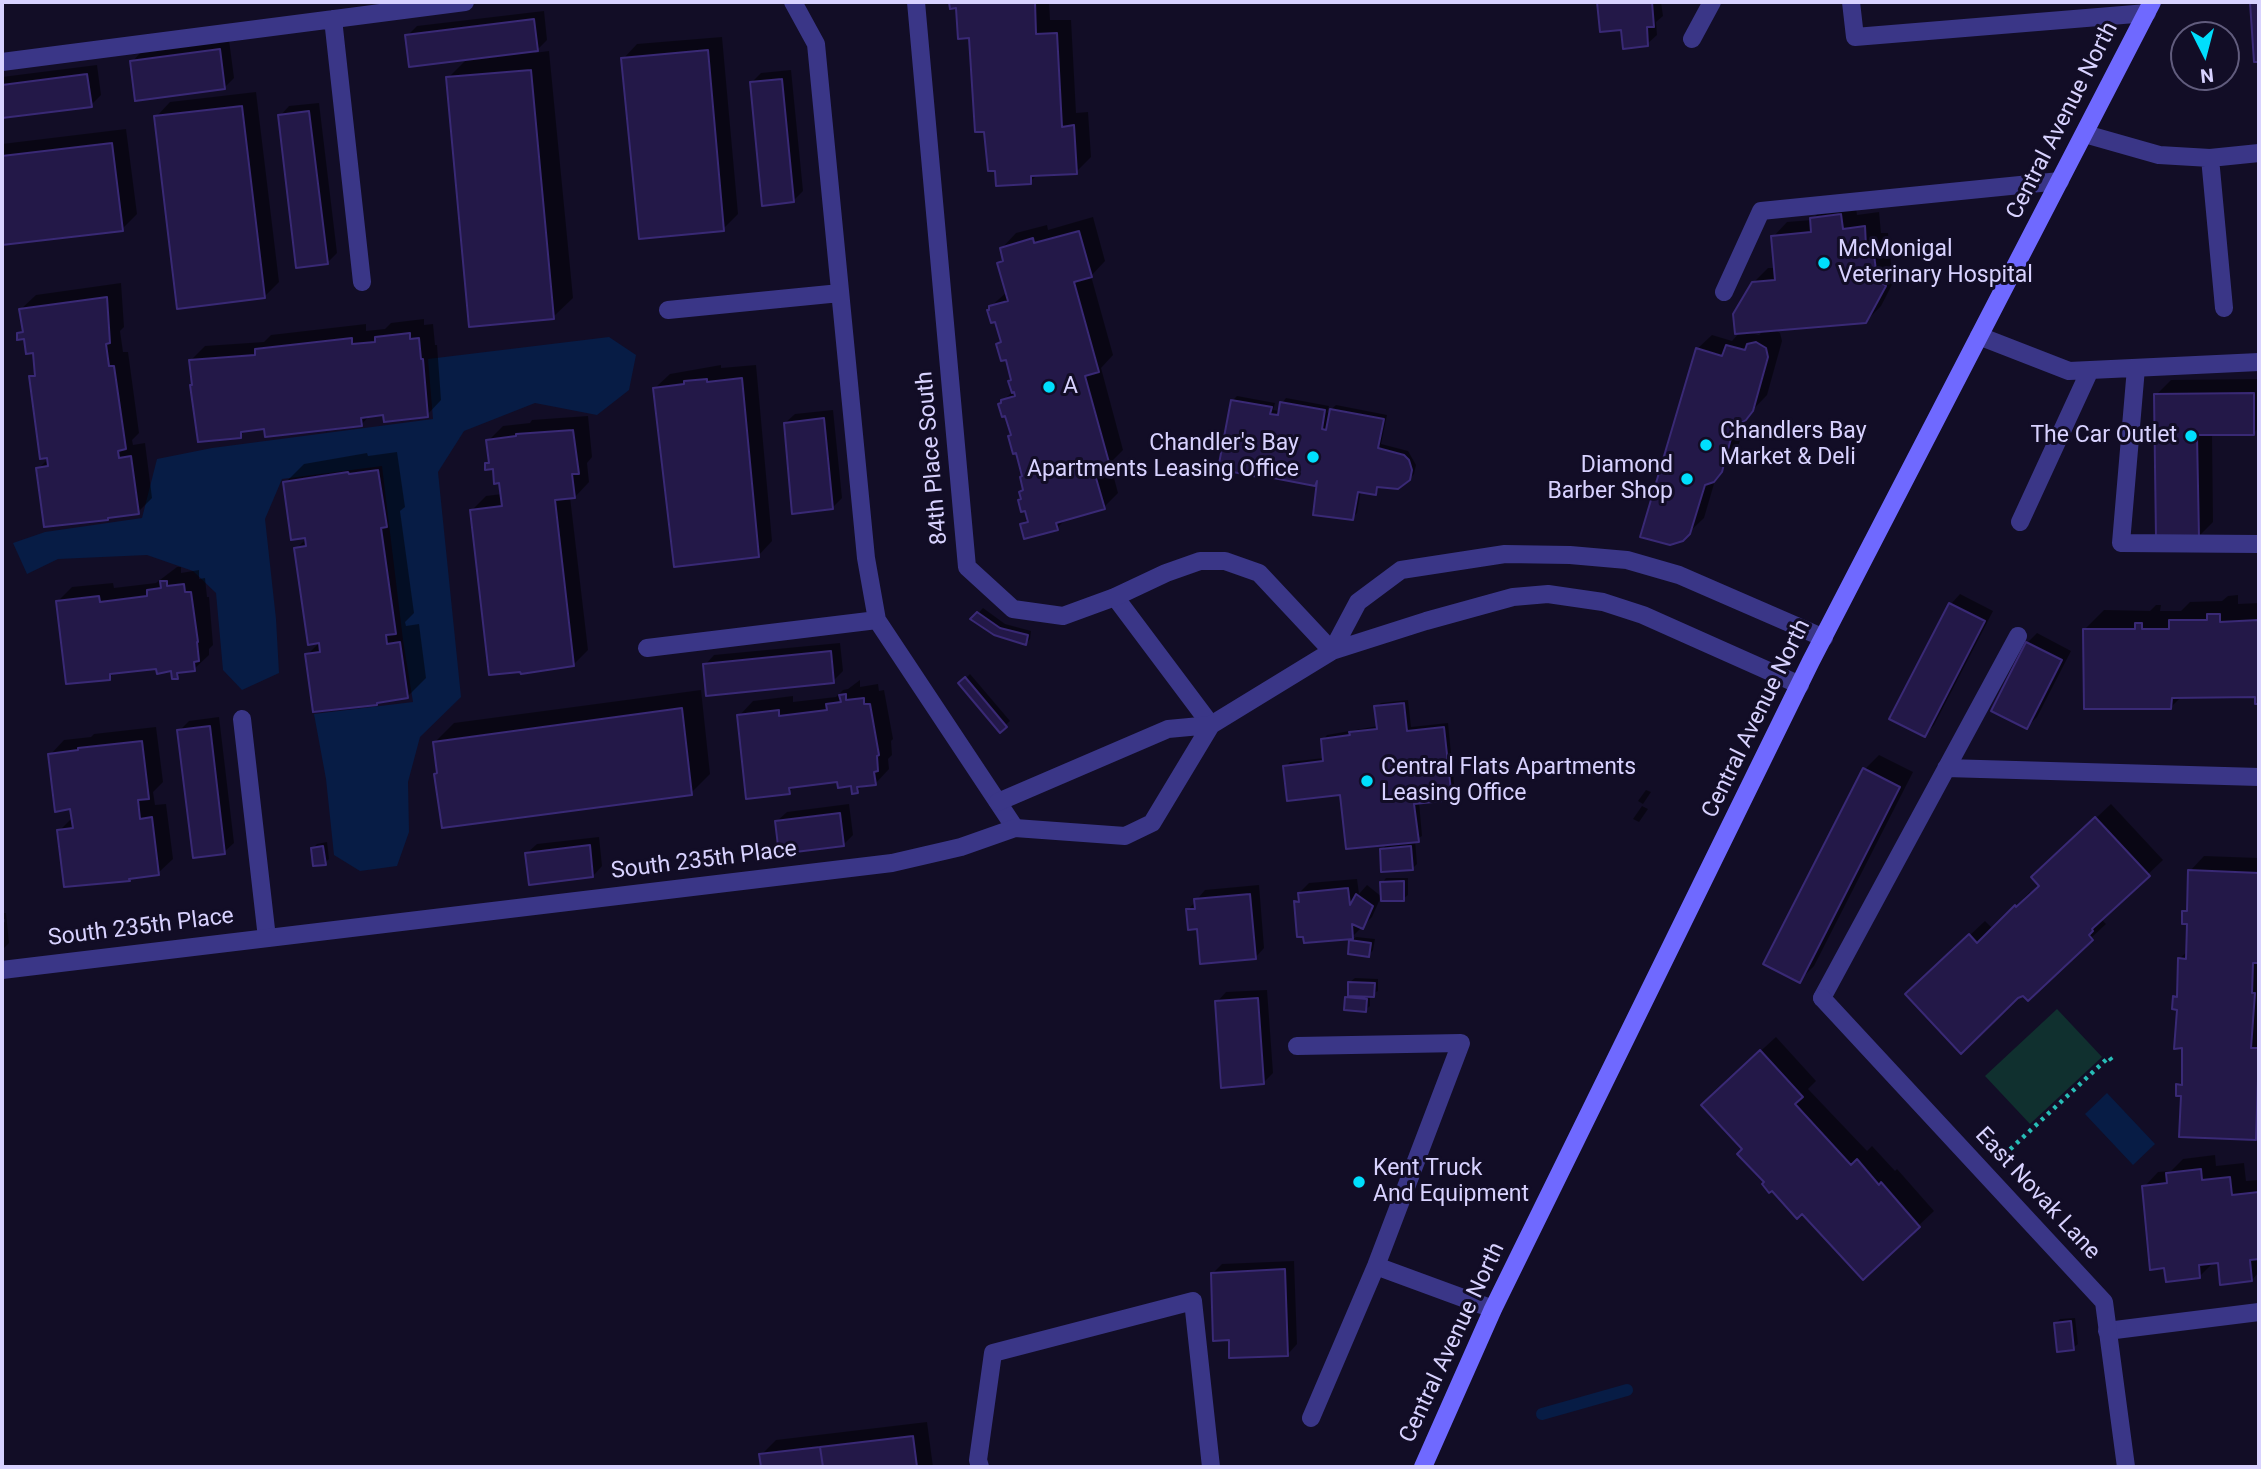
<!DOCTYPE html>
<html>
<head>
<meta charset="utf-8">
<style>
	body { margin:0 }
	#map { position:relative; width:2261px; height:1469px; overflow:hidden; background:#120d26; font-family:Roboto,sans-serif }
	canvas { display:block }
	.frame { position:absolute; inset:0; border:4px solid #d8d2ff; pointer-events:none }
	.north { position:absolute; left:2170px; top:21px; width:70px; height:70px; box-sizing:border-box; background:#120d26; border:2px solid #615c7d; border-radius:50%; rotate:174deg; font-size:19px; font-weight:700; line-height:28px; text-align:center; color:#d8d2ff }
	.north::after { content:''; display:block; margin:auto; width:24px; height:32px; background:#00dffd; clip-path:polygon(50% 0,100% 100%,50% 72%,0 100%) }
</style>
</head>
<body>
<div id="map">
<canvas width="2261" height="1469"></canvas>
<div class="frame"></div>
<div class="north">N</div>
</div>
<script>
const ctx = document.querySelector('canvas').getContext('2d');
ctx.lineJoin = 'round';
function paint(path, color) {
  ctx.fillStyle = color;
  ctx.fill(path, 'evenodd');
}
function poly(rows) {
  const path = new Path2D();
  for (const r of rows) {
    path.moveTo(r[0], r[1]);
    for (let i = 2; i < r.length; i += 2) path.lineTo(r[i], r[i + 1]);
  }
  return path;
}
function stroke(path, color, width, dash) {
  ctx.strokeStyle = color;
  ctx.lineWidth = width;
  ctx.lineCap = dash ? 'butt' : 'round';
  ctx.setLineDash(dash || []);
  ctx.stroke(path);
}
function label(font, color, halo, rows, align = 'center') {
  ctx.font = font + ' Roboto,sans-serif';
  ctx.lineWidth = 6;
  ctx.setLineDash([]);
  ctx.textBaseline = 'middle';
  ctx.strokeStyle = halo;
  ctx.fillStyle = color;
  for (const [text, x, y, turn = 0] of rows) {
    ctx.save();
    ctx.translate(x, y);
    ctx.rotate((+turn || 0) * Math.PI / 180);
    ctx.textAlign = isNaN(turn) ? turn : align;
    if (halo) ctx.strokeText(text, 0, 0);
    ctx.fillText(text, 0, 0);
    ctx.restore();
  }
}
paint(poly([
	[2057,1009,2102,1057,2030,1124,1985,1076]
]), '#10302f');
paint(poly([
	[609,337,636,355,629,390,597,415,535,403,464,431,438,472,461,697,420,737,408,782,409,832,397,866,360,871,334,855,326,779,314,714,413,702,403,640,382,466,282,479,265,519,276,619,279,673,242,690,223,670,216,593,193,571,147,555,58,559,27,574,13,543,45,532,142,518,157,459,212,448,433,419,428,359],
	[2107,1093,2155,1144,2133,1165,2085,1114]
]), '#071c45');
paint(poly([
	[951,2,1049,2,1050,20,1071,20,1076,113,1088,112,1091,157,1076,172,1038,174,1030,182,971,36,958,7,951,7],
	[1598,2,1661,2,1663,16,1656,22,1657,35,1647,44,1623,28,1601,30],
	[544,11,547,40,534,53,549,51,573,298,553,317,448,78,468,58,407,36,417,26],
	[722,37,738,214,723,229,623,59,637,44],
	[229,40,234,78,224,88,132,62,141,52],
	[97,65,101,95,91,105,2,116,2,77],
	[791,70,803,191,794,200,751,83,761,73],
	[256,92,279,282,264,297,156,117,170,102],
	[319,103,337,253,327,263,280,116,289,106],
	[126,129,137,214,122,229,2,243,2,144],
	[1855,200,1857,215,1879,212,1881,233,1888,233,1891,265,1899,271,1881,306,1866,321,1774,329,1780,333,1782,341,1767,395,1746,417,1736,455,1716,477,1704,518,1682,539,1697,349,1712,335,1732,341,1740,332,1753,283,1768,268,1776,268,1773,237,1787,222,1812,220,1826,204],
	[1764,330,1759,335,1746,332],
	[1093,217,1105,261,1091,276,1113,355,1101,368,1123,450,1110,463,1118,493,1104,507,1068,517,1057,528,1025,537,1022,524,1028,518,1021,492,1025,488,1024,475,1003,401,1013,391,1013,379,1007,358,998,344,1003,340,990,307,1007,292,999,263,1004,258,1002,248,1016,233,1047,225,1048,230],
	[121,283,124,327,120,331,123,352,128,352,139,433,132,440,133,445,145,443,152,498,138,512,110,516,107,519,38,469,51,456,31,377,37,371,34,351,26,337,19,334,24,328,21,309,36,295],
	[424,319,424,325,433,324,435,345,437,345,441,400,427,415,370,415,361,425,266,427,247,429,240,436,193,384,191,360,205,346,264,342,271,335,366,324,366,331,385,329,391,323],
	[721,365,721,368,756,365,772,541,758,556,655,388,670,374],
	[2259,379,2259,427,2254,433,2212,434,2213,522,2198,537,2156,395,2171,380],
	[1237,396,1275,403,1273,410,1280,411,1282,403,1286,398,1329,406,1327,413,1336,405,1387,415,1381,444,1408,451,1416,465,1414,474,1409,479,1380,485,1375,493,1361,490,1357,513,1352,518,1318,480,1262,469,1258,475,1232,401],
	[833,410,842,498,832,508,785,423,795,414],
	[588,416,592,457,587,463,589,482,575,497,570,497,588,650,573,665,522,670,471,511,486,496,502,494,500,481,494,467,487,464,491,460,488,441,503,426,530,423,532,420],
	[397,452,405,507,400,511,414,613,405,622,406,626,419,624,426,678,407,697,307,655,320,642,296,549,309,536,285,483,304,464,367,453,368,456],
	[2,519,4,546,2,549],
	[177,567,181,567,181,573,199,570,199,579,205,578,207,597,209,597,213,645,209,649,209,655,194,669,184,670,177,677,173,669,158,667,116,672,109,678,58,601,72,587,113,583,114,588,156,583],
	[1960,594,1993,611,1934,725,1925,735,1892,718,1951,604],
	[2238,595,2238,604,2259,603,2259,702,2256,702,2257,695,2182,696,2171,707,2085,629,2104,610,2150,611,2156,605,2161,605,2160,611,2181,611,2190,602,2222,601,2228,596],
	[983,608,1005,624,1031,631,1030,639,1026,643,973,619],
	[2037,633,2071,651,2037,717,2027,727,2027,643],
	[840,643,843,671,833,681,705,665,714,655],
	[970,674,1010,721,1000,730,961,683],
	[860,680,860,687,878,684,879,691,884,690,893,739,891,741,892,755,888,759,889,769,875,784,864,785,857,791,852,785,838,780,795,786,789,792,739,716,753,701,793,696,793,702,836,697,843,690,848,689],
	[701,690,710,774,691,793,439,772,435,742,454,723],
	[1408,700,1411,727,1448,723,1455,794,1451,798,1419,802,1422,836,1415,840,1417,864,1413,868,1382,850,1388,843,1342,793,1285,767,1290,762,1324,758,1323,740,1327,735,1378,726,1376,707,1381,703],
	[219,717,234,843,224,852,179,731,189,721],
	[156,727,163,782,153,792,155,805,166,804,173,859,158,873,132,877,129,880,59,831,73,817,50,755,64,740,91,737,94,734],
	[1879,755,1913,772,1814,966,1799,981,1865,769],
	[1646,790,1651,792,1643,804,1638,801],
	[849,804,853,835,843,845,777,821,787,812],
	[2111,804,2163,860,2106,914,2102,920,2106,924,2091,938,2023,993,1922,980,1985,921,1993,929,2030,892,2032,894,2041,885,2048,863],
	[1642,806,1648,809,1639,822,1633,819],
	[599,837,602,866,593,876,527,853,537,844],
	[327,842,329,859,325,863,313,848,317,844],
	[2204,856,2259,858,2259,1134,2255,1138,2183,1094,2178,1085,2184,1079,2183,1047,2179,1008,2174,997,2179,992,2179,959,2188,951,2189,923,2184,912,2189,906,2190,871],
	[1386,878,1408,878,1408,895,1403,899,1380,899,1372,917,1353,936,1355,937,1305,941,1295,902,1300,898,1299,893,1309,883,1357,879,1359,894,1367,885,1382,897,1382,883],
	[1259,885,1264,948,1255,958,1199,927,1188,910,1205,890],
	[2,913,6,913,9,943,2,950,2,923,5,922,5,919,2,919],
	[1356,937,1375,939,1373,950,1369,955,1351,941],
	[1355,978,1378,979,1378,991,1370,995,1370,1006,1365,1010,1347,997,1350,994,1350,982],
	[1267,990,1273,1073,1263,1083,1217,1002,1226,992],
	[1776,1037,1816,1081,1808,1089,1867,1151,1872,1146,1895,1171,1897,1169,1934,1211,1864,1277,1818,1226,1767,1182,1744,1149,1718,1090],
	[2215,1155,2216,1166,2244,1163,2246,1181,2259,1180,2259,1272,2252,1280,2219,1261,2215,1261,2199,1277,2144,1187,2158,1172,2171,1171,2183,1159],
	[1294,1261,1297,1344,1288,1354,1230,1338,1212,1274,1222,1264],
	[2075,1318,2078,1344,2073,1348,2056,1323,2060,1319],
	[927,1422,933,1467,762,1467,761,1455,776,1440]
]), '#0007');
stroke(poly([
	[1542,1414,1627,1390]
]), '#071c45', 12);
const building = poly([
	[949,2,1035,2,1036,34,1057,33,1062,127,1074,125,1077,174,1031,176,1031,184,996,186,995,171,988,171,984,132,975,132,969,38,958,39,956,8,950,9,949,2],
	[1597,2,1652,2,1654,27,1647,27,1648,46,1623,49,1621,30,1600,32,1597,2],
	[2250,2,2259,2,2259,62,2254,62,2250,2],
	[534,19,538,51,409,67,405,35,534,19],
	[220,49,225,89,135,101,130,61,220,49],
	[708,50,724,231,639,239,621,58,708,50],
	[531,70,554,319,469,327,446,77,531,70],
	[87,74,92,107,2,118,2,85,87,74],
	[782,79,794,202,762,206,750,82,782,79],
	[242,106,265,298,177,309,154,116,242,106],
	[309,111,328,264,296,268,278,115,309,111],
	[112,143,123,231,2,245,2,156,112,143],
	[1841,214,1843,229,1865,226,1866,247,1873,246,1877,279,1886,286,1866,323,1735,334,1733,314,1752,282,1775,280,1771,236,1811,232,1810,218,1841,214],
	[1079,231,1092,277,1074,282,1099,372,1085,376,1110,466,1094,471,1105,509,1056,523,1058,530,1024,539,1020,524,1028,522,1025,511,1021,512,1018,500,1021,499,1019,492,1023,490,1020,477,1022,476,1016,453,1013,454,1008,436,1011,435,1005,416,1002,417,998,404,1001,403,1001,400,1015,396,1014,392,1012,393,1008,381,1011,380,1006,360,1001,361,996,344,1001,342,995,322,991,323,987,310,989,310,989,306,1008,301,997,263,1003,261,1000,248,1033,238,1034,243,1079,231],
	[107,297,110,343,106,344,109,366,114,366,126,449,118,451,119,458,131,456,139,514,108,518,108,520,44,527,36,468,48,466,47,458,40,459,29,376,35,376,33,353,26,354,24,339,17,340,17,333,23,332,19,309,107,297],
	[410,333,410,339,419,338,421,359,423,359,428,417,384,422,383,415,361,418,362,426,265,437,264,429,241,432,241,438,198,442,190,385,192,385,189,360,255,355,255,349,352,338,352,344,375,342,375,337,410,333],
	[1756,342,1766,348,1768,357,1753,411,1746,420,1734,427,1722,472,1714,482,1705,485,1690,534,1683,541,1670,545,1640,537,1696,348,1722,356,1726,345,1745,350,1747,344,1756,342],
	[742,378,759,557,674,567,653,388,684,384,684,381,707,379,707,382,742,378],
	[2254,393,2254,435,2197,435,2199,538,2156,538,2154,394,2254,393],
	[1231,400,1272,407,1270,414,1278,415,1280,402,1325,410,1322,429,1326,430,1330,409,1384,419,1378,448,1404,455,1409,460,1412,470,1410,480,1398,489,1377,487,1376,495,1358,492,1353,520,1313,515,1317,481,1315,486,1268,477,1268,471,1259,470,1258,477,1218,469,1231,400],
	[824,418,833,509,792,514,784,423,824,418],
	[573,430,579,474,572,474,575,498,555,500,574,666,521,674,520,672,489,675,470,510,502,506,499,483,494,484,493,469,485,470,485,463,489,463,486,440,516,436,516,434,573,430],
	[378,470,387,527,381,528,396,634,386,635,387,644,400,642,408,698,377,703,377,705,313,712,305,654,320,652,319,643,308,645,294,548,306,546,305,538,291,540,283,482,348,472,349,474,378,470],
	[160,581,167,581,167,586,184,584,185,592,191,592,198,642,197,642,199,661,194,662,195,671,177,673,178,679,172,679,171,671,157,674,156,669,110,674,110,680,66,684,56,601,99,596,100,602,147,596,147,590,161,588,160,581],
	[1949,603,1985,621,1925,737,1889,719,1949,603],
	[977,612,1000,628,1028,635,1026,645,994,635,970,619,977,612],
	[2207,614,2220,614,2220,622,2258,620,2259,704,2255,704,2255,697,2172,698,2171,709,2084,709,2083,629,2135,629,2135,623,2142,623,2142,629,2169,629,2169,620,2207,620,2207,614],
	[2026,642,2062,660,2027,729,1991,711,2026,642],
	[831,651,834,683,706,696,703,664,831,651],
	[965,677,1007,727,1000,733,958,683,965,677],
	[846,694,846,700,864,698,864,704,870,704,879,755,877,756,878,771,874,772,876,785,857,787,858,793,852,794,851,786,838,788,837,782,789,788,790,794,746,799,737,715,779,710,779,716,827,710,826,704,841,702,839,695,846,694],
	[1404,703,1407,731,1444,727,1452,800,1414,804,1419,842,1346,849,1340,795,1287,801,1283,766,1323,761,1321,739,1350,735,1349,732,1377,729,1374,706,1404,703],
	[682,708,692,795,442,828,434,774,437,773,433,742,682,708],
	[210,726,225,854,193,858,177,730,210,726],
	[142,741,149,799,138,800,140,819,152,817,159,875,129,879,130,881,64,887,57,830,73,828,70,809,55,812,48,754,78,750,78,748,142,741],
	[1863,768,1900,787,1800,983,1763,964,1863,768],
	[840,813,844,846,779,854,775,821,840,813],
	[2095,817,2150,876,2092,929,2093,931,2089,935,2093,940,2028,1001,2023,996,2018,998,1961,1054,1905,994,1969,934,1977,943,2015,905,2016,907,2039,886,2031,877,2095,817],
	[590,845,593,877,529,885,525,853,590,845],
	[323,846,326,865,313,866,311,848,323,846],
	[1411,846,1413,870,1381,872,1380,849,1411,846],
	[2188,870,2259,873,2259,963,2253,963,2252,993,2255,993,2251,1048,2259,1048,2256,1140,2179,1137,2181,1096,2176,1096,2176,1084,2182,1085,2182,1048,2174,1049,2177,1010,2172,1009,2173,996,2177,997,2178,958,2186,959,2187,924,2182,924,2182,911,2187,911,2188,870],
	[1404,881,1404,901,1381,901,1380,882,1404,881],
	[1348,888,1350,905,1356,894,1373,906,1363,929,1352,924,1353,939,1304,943,1303,937,1297,937,1294,901,1299,902,1298,893,1348,888],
	[1250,894,1256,959,1200,964,1197,929,1188,930,1186,909,1195,909,1194,899,1250,894],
	[1349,940,1371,943,1369,957,1348,954,1349,940],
	[1348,982,1375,983,1374,997,1348,996,1348,982],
	[1345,997,1367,999,1366,1012,1344,1010,1345,997],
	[1258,998,1264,1084,1221,1088,1215,1001,1258,998],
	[1760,1050,1803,1097,1795,1104,1851,1165,1857,1159,1879,1185,1881,1182,1920,1227,1863,1280,1802,1214,1797,1219,1772,1191,1769,1193,1762,1184,1764,1182,1737,1154,1742,1149,1701,1105,1760,1050],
	[2201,1169,2202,1180,2230,1177,2232,1195,2259,1192,2259,1259,2250,1260,2252,1281,2220,1285,2218,1263,2199,1265,2200,1278,2166,1282,2164,1268,2150,1270,2142,1186,2167,1183,2166,1173,2201,1169],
	[1285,1269,1288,1356,1229,1358,1229,1340,1213,1341,1211,1273,1285,1269],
	[2071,1321,2074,1350,2057,1352,2054,1323,2071,1321],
	[913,1436,917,1467,823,1467,820,1447,913,1436],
	[820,1447,823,1467,761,1467,759,1454,820,1447]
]);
paint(building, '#231848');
stroke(building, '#392975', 2);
stroke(poly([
	[2004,1155,2109,1057,2113,1062]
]), '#28bdb7', 4.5, [3.5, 5]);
stroke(poly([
	[793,2,816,44,866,558,877,620,1015,828],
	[1851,2,1855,37,2147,13],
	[333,19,362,282],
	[1692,39,1712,2],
	[2,62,465,2],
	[2085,134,2159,155,2210,158,2259,153],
	[2210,158,2224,308],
	[1724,292,1761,211,2060,181],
	[668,310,840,293],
	[1979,336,2069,371,2259,362],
	[2136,368,2121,543,2259,544],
	[2020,522,2090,370],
	[1115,597,1211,725],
	[647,648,877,620],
	[242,719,267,938],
	[1946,768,2259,777],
	[1822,998,2018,636],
	[1297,1046,1461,1043,1376,1266,1311,1418],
	[1376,1266,1493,1309],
	[2107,1331,2259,1312],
	[980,1467,978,1460,993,1353,1193,1301,1211,1467]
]), '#3a3687', 18);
stroke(poly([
	[1800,685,1643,615,1603,602,1548,594,1513,597,1426,621,1332,651,1358,602,1401,570,1505,554,1570,555,1627,560,1679,575,1824,638],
	[998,802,1168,729,1211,725],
	[2,970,892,863,961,847,1015,828,1125,836,1152,823,1211,725,1332,651,1259,573,1225,561,1200,561,1166,573,1115,597,1063,616,1013,609,967,567,916,2],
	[1822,998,2104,1302,2126,1467]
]), '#3a3687', 18);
stroke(poly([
	[1423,1467,1493,1309,1811,661,2152,2]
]), '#6f69ff', 18);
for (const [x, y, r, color] of [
	[1824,263,7,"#00dffd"],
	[1049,387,7,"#00dffd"],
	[2191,436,7,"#00dffd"],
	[1706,445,7,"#00dffd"],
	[1313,457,7,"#00dffd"],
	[1687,479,7,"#00dffd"],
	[1367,781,7,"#00dffd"],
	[1359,1182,7,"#00dffd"]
]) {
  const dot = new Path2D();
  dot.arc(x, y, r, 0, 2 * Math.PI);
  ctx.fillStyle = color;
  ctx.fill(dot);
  stroke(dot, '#120d26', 2.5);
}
label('23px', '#d8d2ff', '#120d26', [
	["Central Avenue North",2063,121,-63],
	["84th Place South",933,458,-95],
	["Central Avenue North",1757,719,-64],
	["South 235th Place",704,861,-7],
	["South 235th Place",141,928,-7],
	["East Novak Lane",2037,1194,47],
	["Central Avenue North",1453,1343,-65]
]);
label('23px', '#d8d2ff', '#120d26', [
	["McMonigal",1838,250],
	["Veterinary Hospital",1838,276],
	["A",1063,387],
	["Chandlers Bay",1720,432],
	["Market & Deli",1720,458],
	["The Car Outlet",2177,436,"right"],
	["Chandler's Bay",1299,444,"right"],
	["Apartments Leasing Office",1299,470,"right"],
	["Diamond",1673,466,"right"],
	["Barber Shop",1673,492,"right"],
	["Central Flats Apartments",1381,768],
	["Leasing Office",1381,794],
	["Kent Truck",1373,1169],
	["And Equipment",1373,1195]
], 'left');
</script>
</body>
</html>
